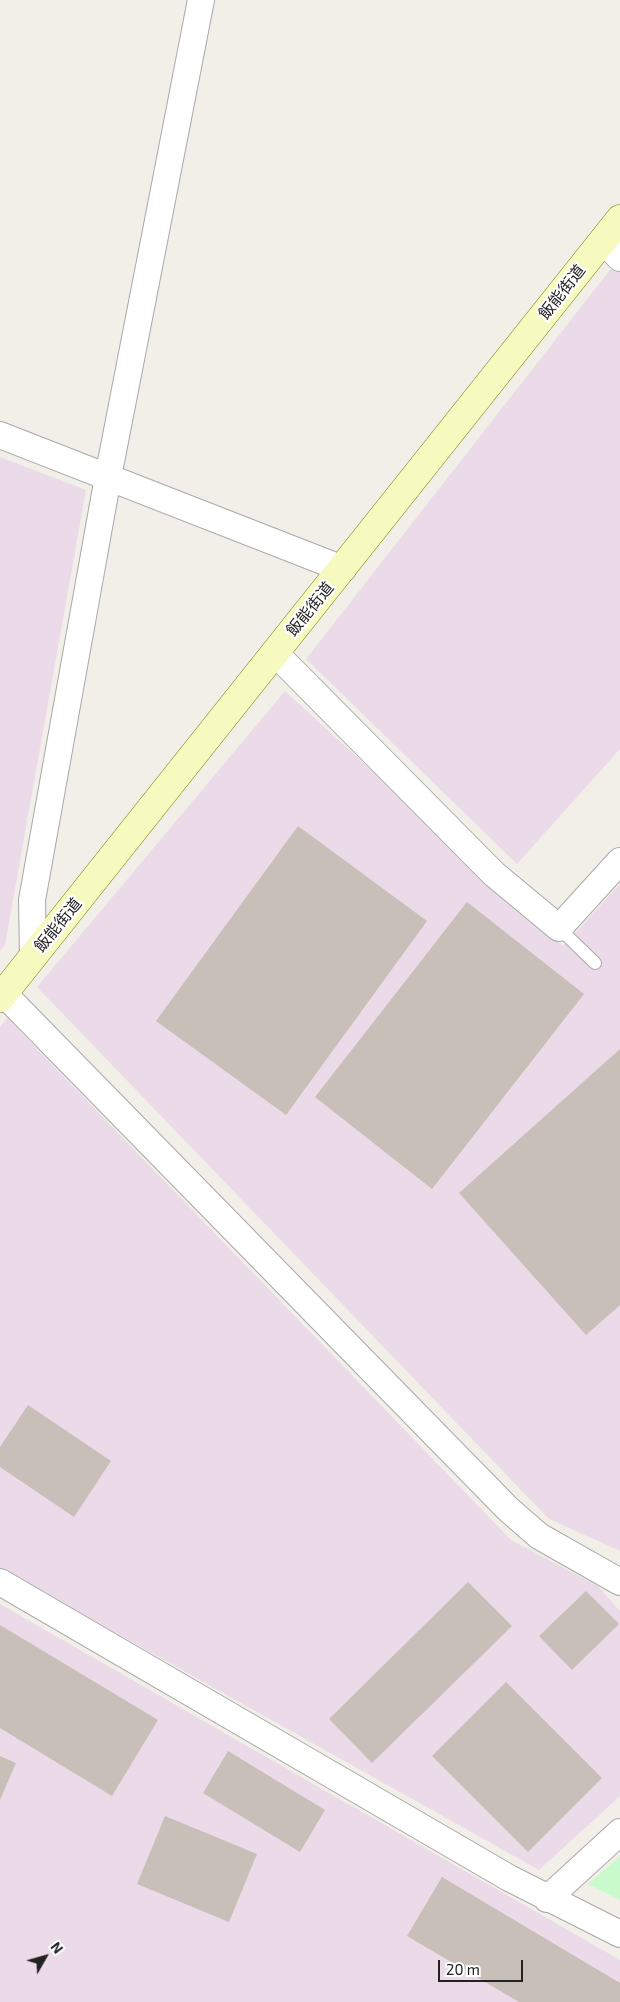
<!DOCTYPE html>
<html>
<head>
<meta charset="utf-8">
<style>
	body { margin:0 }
	#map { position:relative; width:620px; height:2002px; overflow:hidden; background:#f2efe9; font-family:"Exo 2",sans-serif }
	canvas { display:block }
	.north { position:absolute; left:20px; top:1932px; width:50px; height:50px; -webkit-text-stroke:4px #fff; paint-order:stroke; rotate:52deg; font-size:14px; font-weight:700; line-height:20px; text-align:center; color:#222 }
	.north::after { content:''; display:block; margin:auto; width:18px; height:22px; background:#222; clip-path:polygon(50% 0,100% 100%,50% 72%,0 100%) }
	.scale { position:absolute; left:438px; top:1960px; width:85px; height:22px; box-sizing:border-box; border:2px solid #222; border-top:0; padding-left:6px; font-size:15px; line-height:18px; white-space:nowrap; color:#222; -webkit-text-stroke:4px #fff; paint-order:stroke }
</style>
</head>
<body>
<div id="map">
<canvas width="620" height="2002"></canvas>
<div class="north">N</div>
<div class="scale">20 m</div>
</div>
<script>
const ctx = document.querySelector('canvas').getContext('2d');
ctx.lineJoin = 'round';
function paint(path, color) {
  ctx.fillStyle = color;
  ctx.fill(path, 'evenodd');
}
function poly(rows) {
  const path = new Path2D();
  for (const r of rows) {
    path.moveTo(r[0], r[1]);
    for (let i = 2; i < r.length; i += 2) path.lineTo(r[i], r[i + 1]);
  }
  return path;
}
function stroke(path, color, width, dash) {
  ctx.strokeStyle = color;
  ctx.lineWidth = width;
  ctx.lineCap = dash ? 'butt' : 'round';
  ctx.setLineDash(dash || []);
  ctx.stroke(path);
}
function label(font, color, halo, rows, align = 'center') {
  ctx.font = font + ' "Exo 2","Noto Sans JP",sans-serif';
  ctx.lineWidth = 4.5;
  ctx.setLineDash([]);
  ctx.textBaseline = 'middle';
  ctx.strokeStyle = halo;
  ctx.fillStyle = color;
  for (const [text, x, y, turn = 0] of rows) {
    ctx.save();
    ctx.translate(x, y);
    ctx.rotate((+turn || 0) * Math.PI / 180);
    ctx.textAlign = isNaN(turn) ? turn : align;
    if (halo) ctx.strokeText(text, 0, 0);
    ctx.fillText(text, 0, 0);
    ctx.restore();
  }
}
paint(poly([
	[620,257,620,749,517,864,306,659],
	[0,457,86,490,5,945,0,951],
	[285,691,563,946,620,884,620,1551,549,1519,37,987],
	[7,1018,511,1540,598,1586,620,1611,620,1796,539,1870,0,1568,0,1027],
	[0,1604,620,1960,620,2002,0,2002]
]), '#ebdbe8');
paint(poly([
	[620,1856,620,1900,588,1884]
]), '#c8facc');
paint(poly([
	[298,826,427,921,286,1115,156,1021],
	[467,902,584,994,432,1189,315,1097],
	[620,1049,620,1305,586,1335,459,1193],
	[28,1405,111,1461,74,1517,0,1467,0,1447],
	[468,1582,512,1626,372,1763,329,1719],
	[586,1591,619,1624,572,1670,539,1636],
	[0,1625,158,1720,112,1796,0,1728],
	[506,1682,602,1778,528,1852,432,1756],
	[228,1751,325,1810,300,1852,203,1793],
	[0,1756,16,1763,0,1800],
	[165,1816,257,1854,229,1922,137,1884],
	[442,1877,620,1983,620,2002,519,2002,407,1936]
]), '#c7bfb8');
const lane = poly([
	[559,928,595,963]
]);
const street = poly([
	[603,240,620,258],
	[0,435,343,569],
	[275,653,494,874,559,928,620,861],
	[33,956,32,900,108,477,201,0],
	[4,994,508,1509,539,1536,620,1582],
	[0,1582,509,1878,620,1934],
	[547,1899,620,1832]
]);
const secondary = poly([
	[0,998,620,219]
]);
stroke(lane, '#a9a9a9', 14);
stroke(street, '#a9a9a9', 28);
stroke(secondary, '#707d05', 29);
stroke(lane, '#fff', 12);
stroke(street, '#fff', 26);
stroke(secondary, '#f7fabf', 28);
label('16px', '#222', '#fff', [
	["飯能街道",562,292,-52],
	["飯能街道",310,609,-51],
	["飯能街道",58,925,-51]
]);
</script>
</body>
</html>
